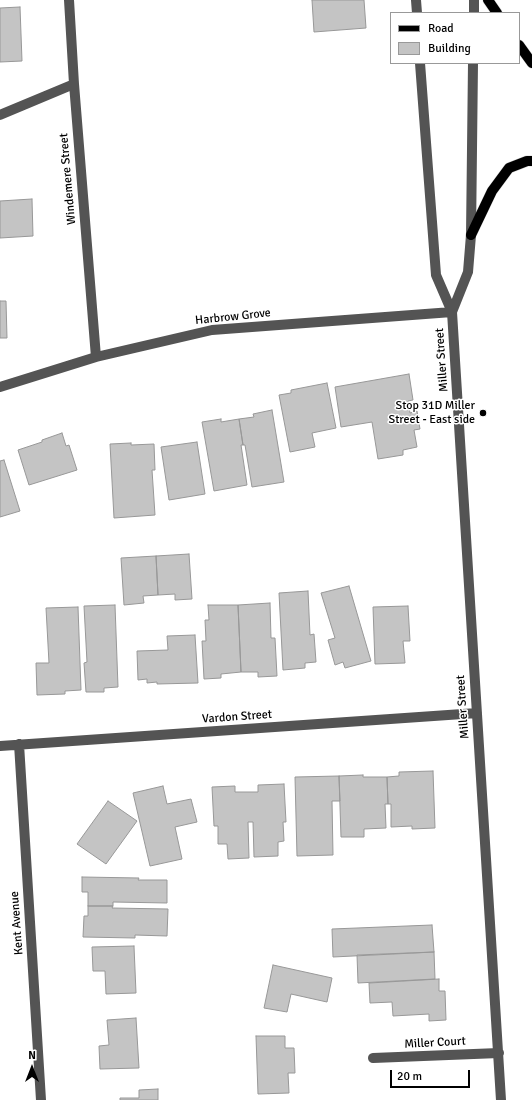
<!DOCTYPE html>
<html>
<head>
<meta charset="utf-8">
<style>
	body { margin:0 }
	#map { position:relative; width:532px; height:1100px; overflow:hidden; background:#fff; font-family:Signika,sans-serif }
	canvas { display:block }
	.legend { position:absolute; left:390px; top:12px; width:130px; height:52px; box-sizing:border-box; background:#fff; border:1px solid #999; margin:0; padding:5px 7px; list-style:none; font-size:12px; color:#000 }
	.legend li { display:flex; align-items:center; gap:8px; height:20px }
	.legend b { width:20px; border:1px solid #999 }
	.north { position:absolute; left:12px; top:1048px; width:40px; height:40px; -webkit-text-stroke:3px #fff; paint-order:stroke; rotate:0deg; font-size:11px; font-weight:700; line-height:16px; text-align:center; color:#000 }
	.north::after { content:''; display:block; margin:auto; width:14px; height:18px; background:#000; clip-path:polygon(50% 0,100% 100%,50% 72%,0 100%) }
	.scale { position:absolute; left:390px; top:1070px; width:80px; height:18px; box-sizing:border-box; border:2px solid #000; border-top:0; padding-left:5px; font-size:12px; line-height:14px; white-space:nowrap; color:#000; -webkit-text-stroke:3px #fff; paint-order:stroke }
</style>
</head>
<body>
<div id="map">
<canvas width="532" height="1100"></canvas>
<ul class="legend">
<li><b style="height:5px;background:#000"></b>Road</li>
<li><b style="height:11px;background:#c4c4c4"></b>Building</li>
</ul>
<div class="north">N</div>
<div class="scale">20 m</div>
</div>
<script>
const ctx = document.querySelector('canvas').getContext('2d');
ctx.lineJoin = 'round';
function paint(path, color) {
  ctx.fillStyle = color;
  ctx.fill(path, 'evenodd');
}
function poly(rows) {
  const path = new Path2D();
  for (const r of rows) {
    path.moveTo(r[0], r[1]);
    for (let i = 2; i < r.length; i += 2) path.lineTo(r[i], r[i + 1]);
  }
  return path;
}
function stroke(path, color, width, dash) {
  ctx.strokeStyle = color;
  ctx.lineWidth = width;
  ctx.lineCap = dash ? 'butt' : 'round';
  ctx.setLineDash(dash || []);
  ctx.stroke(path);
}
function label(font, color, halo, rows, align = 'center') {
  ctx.font = font + ' Signika,sans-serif';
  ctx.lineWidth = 3;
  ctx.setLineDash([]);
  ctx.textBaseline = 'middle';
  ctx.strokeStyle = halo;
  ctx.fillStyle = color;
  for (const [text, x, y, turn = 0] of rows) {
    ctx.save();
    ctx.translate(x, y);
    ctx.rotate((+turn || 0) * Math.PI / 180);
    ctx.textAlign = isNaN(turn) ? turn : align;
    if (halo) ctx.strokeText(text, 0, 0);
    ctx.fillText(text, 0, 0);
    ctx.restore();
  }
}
const building = poly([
	[312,0,364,0,366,28,314,32,312,0],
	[20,7,22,61,0,62,0,8,20,7],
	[32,199,33,236,0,238,0,201,32,199],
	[0,301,6,301,7,338,0,338,0,301],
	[409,374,413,400,408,401,410,413,417,411,420,429,414,430,417,447,403,450,403,455,378,459,372,422,341,427,335,387,409,374],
	[327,383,336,428,312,433,315,447,290,452,279,395,291,393,291,390,327,383],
	[272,410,284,482,252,487,245,445,243,445,239,419,254,417,253,414,272,410],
	[221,419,221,422,239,419,243,445,241,445,247,485,214,491,202,422,221,419],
	[62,433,66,446,69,445,77,470,29,485,18,450,42,442,42,440,62,433],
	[197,442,205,494,169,500,161,447,197,442],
	[131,443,131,445,154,444,155,470,152,470,155,515,114,518,110,444,131,443],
	[4,460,20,511,0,517,0,461,4,460],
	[189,554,192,599,175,600,175,594,158,595,156,556,189,554],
	[156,556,158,595,143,596,144,603,124,605,121,558,156,556],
	[349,586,371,661,345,668,343,662,335,665,328,640,335,638,321,593,349,586],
	[308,591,310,635,314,634,316,662,305,663,305,668,283,670,279,593,308,591],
	[270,603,271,638,275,638,277,676,258,677,258,672,241,672,238,605,270,603],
	[115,605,118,687,104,688,104,692,86,692,84,663,87,662,84,606,115,605],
	[208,605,238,605,241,672,221,674,221,678,204,679,202,641,206,641,205,620,209,620,208,605],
	[408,606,410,641,403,641,405,663,375,664,373,607,408,606],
	[78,607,81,690,65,691,65,694,37,695,36,663,49,663,46,608,78,607],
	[195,635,198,683,157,684,157,682,147,683,147,679,138,680,137,651,168,650,167,636,195,635],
	[433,771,435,828,412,829,412,826,391,827,391,804,388,804,387,777,399,776,399,772,433,771],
	[363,775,363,777,387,777,388,804,385,804,386,828,364,829,364,837,341,837,339,776,363,775],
	[339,776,340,801,332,801,333,855,297,856,295,777,339,776],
	[284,784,286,822,283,822,284,841,278,842,278,856,254,857,253,822,248,822,249,858,228,859,227,844,218,844,218,826,214,826,212,787,235,786,235,792,258,792,258,785,284,784],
	[163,786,167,804,191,799,197,822,175,827,182,859,150,866,133,793,163,786],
	[108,801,137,821,106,864,77,844,108,801],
	[82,877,139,878,138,880,167,880,167,903,113,902,113,906,88,906,88,892,82,892,82,877],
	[88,906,113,906,112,908,168,909,167,936,135,935,135,938,83,937,84,916,88,916,88,906],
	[432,925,434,952,333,957,332,929,432,925],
	[134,946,136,993,106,994,105,971,93,971,92,947,134,946],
	[434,952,435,979,358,983,357,955,434,952],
	[273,965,332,978,327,1002,291,994,287,1012,264,1008,273,965],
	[439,979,439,991,445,991,446,1020,429,1021,429,1014,393,1016,392,1002,370,1003,369,983,439,979],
	[136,1018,139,1068,100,1069,99,1046,109,1045,107,1020,136,1018],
	[256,1036,285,1036,285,1048,294,1048,295,1073,288,1073,289,1093,258,1094,256,1036],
	[158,1089,158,1100,120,1100,120,1098,139,1098,139,1090,158,1089]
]);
paint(building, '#c4c4c4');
stroke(building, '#989898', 1);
const major = poly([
	[488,0,497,13],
	[519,45,532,63],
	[471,235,492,191,509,168,527,161,532,161]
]);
stroke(major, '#dbdbdb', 11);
stroke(poly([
	[69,0,74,84,96,357],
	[416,0,417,13],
	[474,13,474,0],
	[420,63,436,275,452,312,501,1100],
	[0,115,74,84],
	[452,312,468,272,471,235,473,63],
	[0,387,96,357,212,330,452,312],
	[19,744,41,1100],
	[0,746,477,713],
	[373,1058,499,1053]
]), '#545454', 10);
stroke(major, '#000', 10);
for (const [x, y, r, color] of [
	[483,413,4,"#000"]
]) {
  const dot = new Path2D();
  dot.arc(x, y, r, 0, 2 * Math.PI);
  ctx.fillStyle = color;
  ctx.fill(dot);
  stroke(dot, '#fff', 1.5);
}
label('12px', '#000', '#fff', [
	["Windemere Street",68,179,-95],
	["Harbrow Grove",233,317,-6],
	["Miller Street",442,360,-94],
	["Miller Street",463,707,-94],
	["Vardon Street",237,717,-4],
	["Kent Avenue",17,923,-94],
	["Miller Court",435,1043,-3]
]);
label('12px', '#000', '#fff', [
	["Stop 31D Miller",475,406],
	["Street - East side",475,420]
], 'right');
</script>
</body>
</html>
